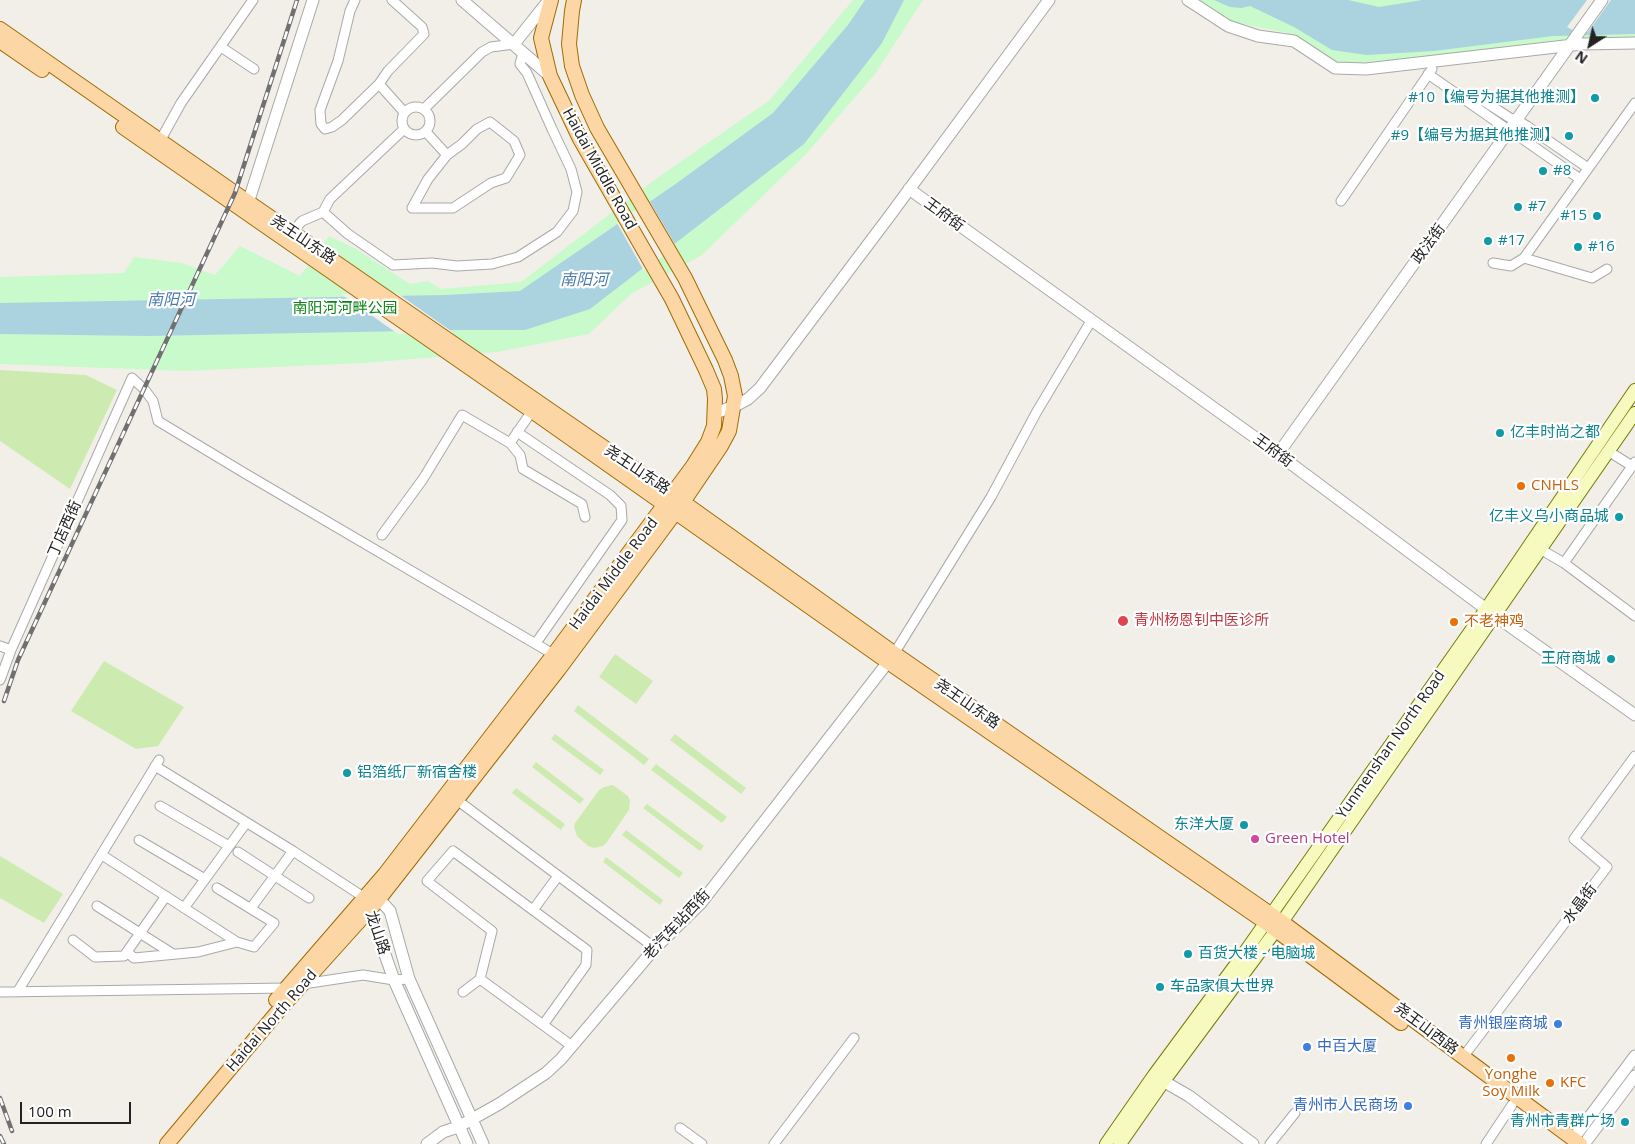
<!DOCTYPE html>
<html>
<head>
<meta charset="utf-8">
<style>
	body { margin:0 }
	#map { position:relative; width:1635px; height:1144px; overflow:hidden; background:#f2efe9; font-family:"Open Sans",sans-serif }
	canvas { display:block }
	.north { position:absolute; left:1565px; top:20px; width:50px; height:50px; -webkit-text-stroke:4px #fff; paint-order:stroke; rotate:215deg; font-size:14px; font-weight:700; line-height:20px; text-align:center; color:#222 }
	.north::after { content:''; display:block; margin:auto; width:18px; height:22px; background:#222; clip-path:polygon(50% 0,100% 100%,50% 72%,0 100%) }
	.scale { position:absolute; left:20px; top:1102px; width:111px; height:22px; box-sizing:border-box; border:2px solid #222; border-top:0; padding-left:6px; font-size:15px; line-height:18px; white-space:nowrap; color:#222; -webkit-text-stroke:4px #fff; paint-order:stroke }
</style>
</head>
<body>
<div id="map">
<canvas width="1635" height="1144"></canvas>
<div class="north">N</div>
<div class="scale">100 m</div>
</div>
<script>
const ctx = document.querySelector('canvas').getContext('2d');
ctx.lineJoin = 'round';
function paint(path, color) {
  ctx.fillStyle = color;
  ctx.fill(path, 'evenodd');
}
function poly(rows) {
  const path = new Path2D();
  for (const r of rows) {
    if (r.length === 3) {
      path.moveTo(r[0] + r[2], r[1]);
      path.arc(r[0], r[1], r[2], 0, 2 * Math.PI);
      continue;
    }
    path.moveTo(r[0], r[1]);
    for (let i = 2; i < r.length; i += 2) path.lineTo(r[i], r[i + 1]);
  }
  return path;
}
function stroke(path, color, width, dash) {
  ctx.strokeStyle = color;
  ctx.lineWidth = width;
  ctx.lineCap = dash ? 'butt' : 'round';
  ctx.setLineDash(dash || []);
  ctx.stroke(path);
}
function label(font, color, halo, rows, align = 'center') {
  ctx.font = font + ' "Open Sans","Noto Sans SC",sans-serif';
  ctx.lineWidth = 4.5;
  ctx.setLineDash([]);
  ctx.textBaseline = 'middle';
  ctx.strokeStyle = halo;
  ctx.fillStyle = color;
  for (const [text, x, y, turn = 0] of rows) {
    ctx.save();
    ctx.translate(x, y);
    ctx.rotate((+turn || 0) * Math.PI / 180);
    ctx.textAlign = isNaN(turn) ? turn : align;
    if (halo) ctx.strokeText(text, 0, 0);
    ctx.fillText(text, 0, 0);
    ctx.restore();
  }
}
paint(poly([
	[0,370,86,375,117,390,70,489,0,441],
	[615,654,653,681,636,704,599,677],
	[104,661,184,707,158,746,136,749,71,711],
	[578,705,649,759,644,765,574,711],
	[555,734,604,770,600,775,551,739],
	[675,734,746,788,741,794,670,740],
	[536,762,584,799,580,804,532,767],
	[656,764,727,817,722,823,651,770],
	[613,785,628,796,630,801,629,810,607,842,603,846,594,848,588,846,577,836,574,827,575,823,599,790,604,787],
	[516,788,565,824,561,830,512,793],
	[647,804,704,846,700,851,643,808],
	[626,830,683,873,679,878,622,835],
	[0,856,63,894,44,923,0,898],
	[606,857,663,900,660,905,603,862]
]), '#cdebb0');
paint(poly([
	[853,0,923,0,875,74,807,153,702,255,631,294,589,334,497,352,364,363,185,371,0,364,0,277,124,273,134,257,182,263,215,275,240,246,300,276,329,236,356,249,410,284,428,281,441,289,521,282,657,178,770,100],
	[1199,0,1635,0,1635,38,1557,40,1465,53,1358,63,1335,61,1288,33,1233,22]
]), '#c8facc');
paint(poly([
	[865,0,904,0,882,43,804,144,590,309,525,330,460,330,148,336,0,334,0,303,445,295,520,291,677,183,773,113,848,25],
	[1214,0,1348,0,1379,7,1422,0,1635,0,1635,34,1553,36,1434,51,1367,55,1332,50,1294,27,1250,6,1241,8,1230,7]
]), '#aad3df');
paint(poly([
	[1587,0,1611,0,1588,32,1578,33,1567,27],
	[649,200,676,246,644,271,617,223],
	[397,293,454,333,398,334,341,294]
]), '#f2efe9');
const minor = poly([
	[355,0,350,11,338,61,320,110,321,124,325,129,332,127,342,120,379,84,388,71,424,34,422,27,392,0],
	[221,47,254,69],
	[1428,74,1504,127,1520,137,1580,179],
	[379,84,404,112],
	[1472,104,1482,100,1510,118,1517,120,1527,126,1588,168],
	[416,121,14],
	[424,109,482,52,491,47,514,44],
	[490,122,514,141,520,155,506,178,491,183,453,208,412,208,428,179,447,155,462,144,477,129,490,122],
	[426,132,447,155],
	[160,141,181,103,253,0],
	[1341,201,1432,69],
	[323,212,348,234,393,265,432,263,457,266,492,264,518,257,557,232,573,211,577,192,571,169,552,129,527,73,520,64,523,53],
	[292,232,302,221,323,212,330,199,403,130],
	[1524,258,1635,103],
	[1493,263,1511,266,1524,258,1592,278,1607,269],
	[517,432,610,495,621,506,622,520,536,643],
	[510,443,532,411],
	[1608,451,1632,466],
	[382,535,423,479,462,415,510,443,520,455,523,469,582,504,585,517],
	[1540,549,1564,563,1635,616],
	[1564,563,1635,462],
	[0,646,11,650],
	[892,657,991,497,1036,413,1091,321],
	[0,680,11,650,132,378,144,389,153,401,158,421,246,474,558,657],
	[155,766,293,851,365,898],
	[457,800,655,948],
	[160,806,229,846],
	[139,840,205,879],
	[238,852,309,898],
	[102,855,237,942],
	[97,906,173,954],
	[184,908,246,823],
	[251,908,293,851],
	[533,910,558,876],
	[73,940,95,957,124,956,166,896],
	[127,952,134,958,198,952,237,942,254,947,274,923,217,888],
	[480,979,572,1046],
	[303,984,363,975,394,980,409,979],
	[18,991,159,760],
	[0,992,288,988],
	[463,992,480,979,492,931,427,881,453,851,587,950,586,965,543,1025],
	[1463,1057,1607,867,1574,839,1635,756],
	[680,1128,702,1144],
	[774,1144,854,1038],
	[1270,1144,1295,1113],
	[1486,1144,1512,1105]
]);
const tertiary = poly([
	[462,0,550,76],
	[1188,0,1228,26,1258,36,1294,41,1335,68,1366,69,1582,44,1635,43],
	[514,44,549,0],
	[909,189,1278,454,1494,615,1635,715],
	[248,203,313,0],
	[715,413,735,406,748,399,760,388,891,214,1049,0],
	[1278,454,1602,0],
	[1156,1077,1189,1096,1253,1144],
	[1573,1139,1635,1056],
	[427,1144,443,1132,458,1127,499,1104,546,1073,561,1059,655,948,701,903,888,662],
	[467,1144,394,980,365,898,379,899,390,911,409,979,483,1144],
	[1584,1144,1635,1076]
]);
const secondary = poly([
	[1106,1144,1154,1075,1242,956,1486,609,1635,390],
	[1120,1144,1164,1081,1282,922,1635,413]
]);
const primary = poly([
	[0,29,235,193,683,502,895,654,1282,922,1580,1144],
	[0,41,42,70],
	[123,127,532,411,888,662,1265,922,1401,1023],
	[276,1000,385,874,554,654,693,466,708,442,714,426,715,399,714,389,706,370,672,299,580,139,550,76,541,38,551,0],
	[167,1144,280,1009,379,899,559,669,683,502,721,446,729,431,735,396,731,376,725,360,685,278,597,128,582,95,572,66,569,44,572,11,574,0]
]);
stroke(minor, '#a9a9a9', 11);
stroke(tertiary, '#a9a9a9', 13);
stroke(secondary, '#707d05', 14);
stroke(primary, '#a06b00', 16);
stroke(minor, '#fff', 9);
stroke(tertiary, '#fff', 11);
stroke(secondary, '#f7fabf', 12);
stroke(primary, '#fcd6a4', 14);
const rail = poly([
	[4,701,18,660,235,193,297,0],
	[0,1098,12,1131],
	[0,1136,4,1144]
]);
stroke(rail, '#707070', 4.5);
stroke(rail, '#fff', 2.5, [8]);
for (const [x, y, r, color] of [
	[1595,98,5,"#0f9aa8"],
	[1569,136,5,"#0f9aa8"],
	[1543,171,5,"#0f9aa8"],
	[1518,207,5,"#0f9aa8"],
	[1597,216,5,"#0f9aa8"],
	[1488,241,5,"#0f9aa8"],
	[1578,247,5,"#0f9aa8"],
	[1500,433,5,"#0f9aa8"],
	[1521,486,5,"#e8710a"],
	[1619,517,5,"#0f9aa8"],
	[1123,621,6,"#e0444e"],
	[1454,622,5,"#e8710a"],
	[1611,659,5,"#0f9aa8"],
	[347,773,5,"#0f9aa8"],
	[1244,825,5,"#0f9aa8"],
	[1255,839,5,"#d1479c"],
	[1188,954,5,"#0f9aa8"],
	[1160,987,5,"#0f9aa8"],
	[1558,1024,5,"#3f7fe0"],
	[1307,1047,5,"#3f7fe0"],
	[1511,1058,5,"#e8710a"],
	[1550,1083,5,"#e8710a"],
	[1408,1106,5,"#3f7fe0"],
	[1625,1122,5,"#0f9aa8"]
]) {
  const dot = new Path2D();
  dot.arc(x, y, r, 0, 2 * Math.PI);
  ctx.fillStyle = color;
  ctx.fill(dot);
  stroke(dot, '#fff', 2);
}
label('15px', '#0d838f', '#fff', [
	["#10【编号为据其他推测】",1585,98,"right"],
	["#9【编号为据其他推测】",1559,136,"right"],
	["#8",1553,171],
	["#7",1528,207],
	["#15",1587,216,"right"],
	["#17",1498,241],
	["#16",1588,247],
	["亿丰时尚之都",1510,433],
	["亿丰义乌小商品城",1609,517,"right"],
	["王府商城",1601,659,"right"],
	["铝箔纸厂新宿舍楼",357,773],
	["东洋大厦",1234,825,"right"],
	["百货大楼 - 电脑城",1198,954],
	["车品家俱大世界",1170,987],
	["青州市青群广场",1615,1122,"right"]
], 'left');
label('15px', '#222', '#fff', [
	["Haidai Middle Road",599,169,61],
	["王府街",944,215,36],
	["尧王山东路",303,240,34],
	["政法街",1429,244,-54],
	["王府街",1273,451,36],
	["尧王山东路",637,470,34],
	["丁店西街",65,529,-66],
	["Haidai Middle Road",614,574,-53],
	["尧王山东路",967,704,35],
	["Yunmenshan North Road",1391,745,-55],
	["水晶街",1580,904,-53],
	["老汽车站西街",677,925,-47],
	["龙山路",377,933,71],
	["Haidai North Road",272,1021,-49],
	["尧王山西路",1426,1029,37]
]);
label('15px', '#0c8416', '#fff', [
	["南阳河河畔公园",345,309]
]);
label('15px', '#c56008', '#fff', [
	["CNHLS",1531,486],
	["不老神鸡",1464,622],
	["Yonghe",1511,1075,"center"],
	["Soy Milk",1511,1092,"center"],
	["KFC",1560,1083]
], 'left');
label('15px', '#be3a42', '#fff', [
	["青州杨恩钊中医诊所",1134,621]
], 'left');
label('15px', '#b23c85', '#fff', [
	["Green Hotel",1265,839]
], 'left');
label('15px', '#366cbe', '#fff', [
	["青州银座商城",1548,1024],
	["中百大厦",1317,1047,"left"],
	["青州市人民商场",1398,1106]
], 'right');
label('italic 16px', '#4a7aab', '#fff', [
	["南阳河",584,280],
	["南阳河",171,300]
]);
</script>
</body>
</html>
